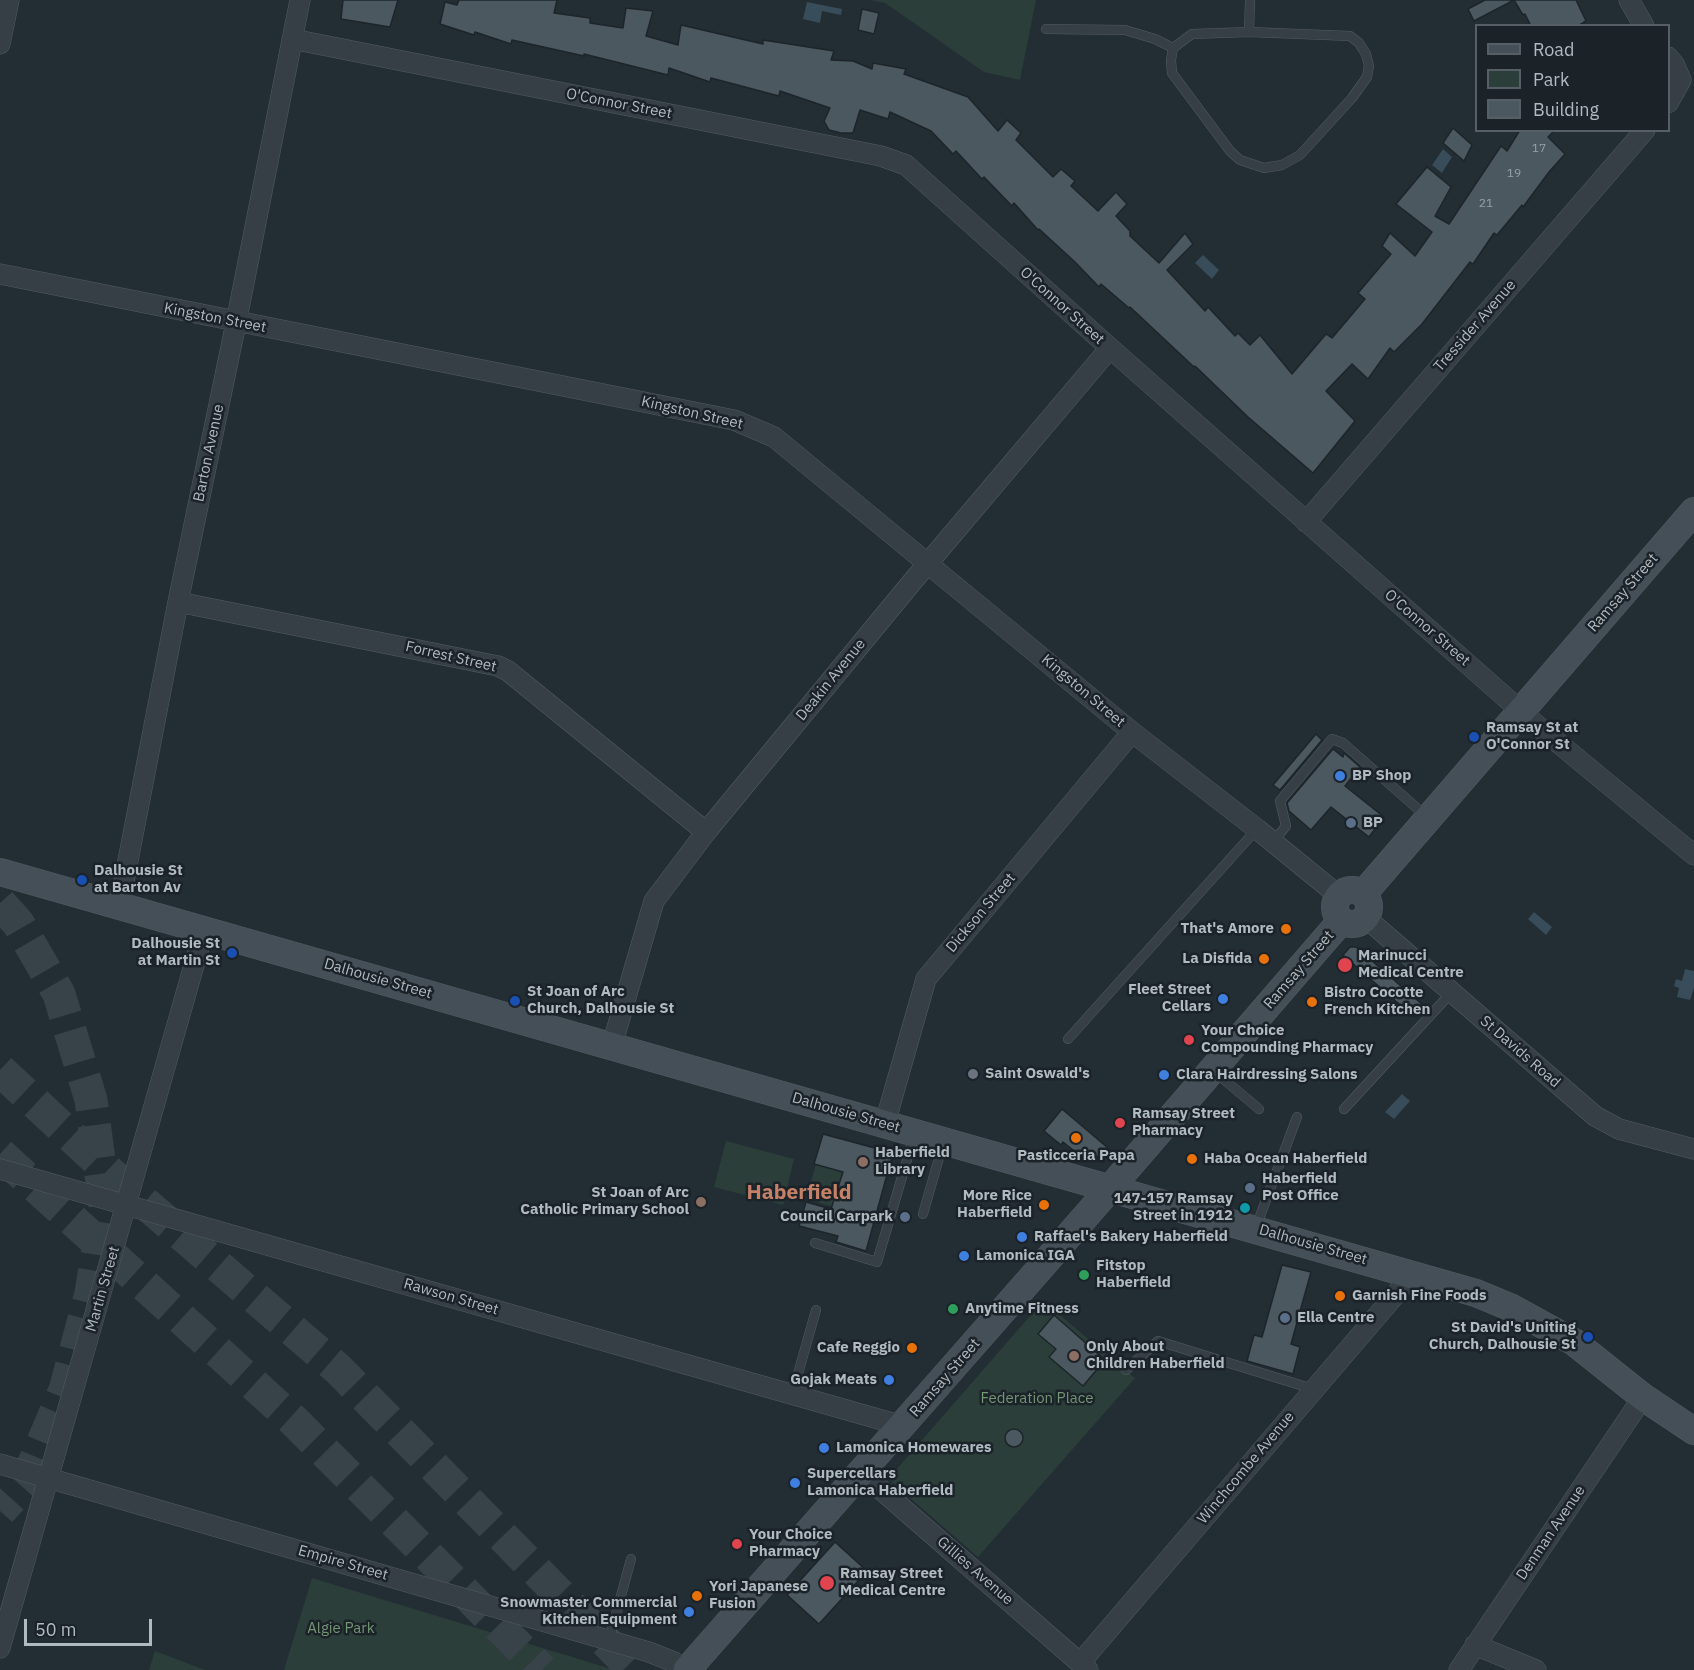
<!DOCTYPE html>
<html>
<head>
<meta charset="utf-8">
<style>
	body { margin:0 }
	#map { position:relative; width:1694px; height:1670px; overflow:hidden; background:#222d34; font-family:"IBM Plex Sans",sans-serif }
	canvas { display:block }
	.legend { position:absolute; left:1475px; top:24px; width:195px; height:108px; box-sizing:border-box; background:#1b2329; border:2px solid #575f66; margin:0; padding:8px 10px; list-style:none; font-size:18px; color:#b0bac1 }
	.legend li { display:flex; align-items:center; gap:12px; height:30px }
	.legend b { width:30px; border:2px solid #575f66 }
	.scale { position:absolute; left:24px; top:1619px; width:128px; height:27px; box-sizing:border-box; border:3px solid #b0bac1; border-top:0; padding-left:8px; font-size:18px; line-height:21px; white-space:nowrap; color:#b0bac1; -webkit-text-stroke:4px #1b2329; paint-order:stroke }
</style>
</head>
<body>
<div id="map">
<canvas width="1694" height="1670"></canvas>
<ul class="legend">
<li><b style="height:8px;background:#444f57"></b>Road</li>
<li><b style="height:16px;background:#2b3e3a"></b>Park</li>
<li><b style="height:16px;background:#4b585f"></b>Building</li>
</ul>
<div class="scale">50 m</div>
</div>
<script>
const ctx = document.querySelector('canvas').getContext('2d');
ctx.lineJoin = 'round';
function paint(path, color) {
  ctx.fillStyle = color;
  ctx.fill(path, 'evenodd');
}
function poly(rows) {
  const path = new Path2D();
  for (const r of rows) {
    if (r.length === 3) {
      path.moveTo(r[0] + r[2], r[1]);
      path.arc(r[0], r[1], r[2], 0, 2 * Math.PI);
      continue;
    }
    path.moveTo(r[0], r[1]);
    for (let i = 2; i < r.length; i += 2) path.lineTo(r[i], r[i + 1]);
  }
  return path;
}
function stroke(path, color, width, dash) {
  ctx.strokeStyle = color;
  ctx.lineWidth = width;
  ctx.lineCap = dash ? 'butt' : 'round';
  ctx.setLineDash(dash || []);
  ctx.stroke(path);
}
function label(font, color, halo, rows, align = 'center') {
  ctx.font = font + ' "IBM Plex Sans",sans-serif';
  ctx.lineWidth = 5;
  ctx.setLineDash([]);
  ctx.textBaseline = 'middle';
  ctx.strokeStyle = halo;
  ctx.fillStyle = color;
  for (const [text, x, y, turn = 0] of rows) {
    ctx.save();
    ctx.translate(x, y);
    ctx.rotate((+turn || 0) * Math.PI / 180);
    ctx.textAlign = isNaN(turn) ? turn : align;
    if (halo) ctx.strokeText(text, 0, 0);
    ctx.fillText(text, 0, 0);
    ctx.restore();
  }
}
paint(poly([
	[870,0,1036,0,1020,80,984,72,885,3],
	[726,1141,794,1159,783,1205,714,1187],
	[816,1164,851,1175,841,1209,806,1199],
	[1043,1301,1135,1378,978,1557,888,1479],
	[312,1578,615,1670,284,1670],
	[155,1651,205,1670,149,1670]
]), '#2b3e3a');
paint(poly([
	[807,2,842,9,841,15,822,11,820,23,803,19],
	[1443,149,1452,157,1442,173,1432,165],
	[1203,255,1219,270,1212,279,1195,263],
	[1534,912,1552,927,1546,935,1528,919],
	[1685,969,1694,971,1694,988,1690,1000,1677,997,1679,988,1674,986,1676,979,1682,981],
	[1402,1094,1410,1101,1394,1119,1385,1112]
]), '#384c59');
const building = poly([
	[343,0,398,0,390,27,341,19,343,0],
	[459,0,557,0,554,13,590,18,590,23,623,28,626,8,653,11,646,36,678,45,681,25,763,44,763,40,834,51,831,60,853,61,872,69,873,63,906,69,904,74,968,97,998,131,1007,120,1021,133,1016,140,1053,177,1061,169,1075,181,1071,186,1098,211,1116,192,1127,204,1116,216,1130,231,1130,236,1159,263,1185,233,1193,244,1167,270,1205,311,1208,307,1235,336,1238,333,1250,345,1260,335,1292,374,1326,334,1332,338,1365,299,1358,293,1391,254,1382,246,1390,233,1415,256,1432,232,1396,204,1427,167,1451,187,1435,216,1449,224,1501,146,1507,151,1520,130,1555,130,1548,137,1565,154,1549,172,1523,207,1522,205,1497,235,1494,233,1473,264,1470,262,1422,324,1394,352,1390,348,1368,379,1352,364,1326,391,1355,421,1313,473,1248,417,1195,366,1194,367,1130,307,1129,308,1101,284,1099,287,1075,262,1039,229,1038,230,1014,203,1012,206,984,177,982,179,956,151,953,154,931,131,890,112,888,119,860,110,853,133,841,133,829,130,824,121,830,108,780,91,779,96,711,78,710,82,669,68,668,75,584,54,584,56,512,40,511,44,475,32,474,35,440,24,445,2,457,5,459,0],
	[1485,0,1576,0,1586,21,1578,26,1531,26,1525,14,1523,15,1514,0,1474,21,1468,9,1485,0],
	[862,9,879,13,874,34,858,30,862,9],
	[1453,128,1472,145,1464,161,1443,143,1453,128],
	[1316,734,1322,740,1280,790,1273,785,1316,734],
	[1333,749,1343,757,1344,753,1360,767,1345,786,1384,817,1369,837,1331,807,1311,830,1289,811,1287,803,1333,749],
	[1350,947,1356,947,1424,1006,1414,1017,1343,955,1350,947],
	[1062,1109,1108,1148,1102,1155,1098,1157,1073,1150,1063,1142,1061,1145,1044,1131,1062,1109],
	[823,1134,893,1153,866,1251,836,1242,838,1236,799,1226,806,1202,831,1209,843,1172,814,1164,823,1134],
	[1282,1265,1311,1272,1291,1344,1300,1347,1293,1374,1247,1361,1254,1335,1262,1337,1282,1265],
	[1054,1315,1105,1360,1083,1386,1049,1357,1056,1349,1038,1334,1054,1315],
	[1014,1438,9],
	[835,1542,867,1571,819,1624,787,1595,835,1542]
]);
paint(building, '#4b585f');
stroke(building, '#1d252b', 1.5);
stroke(poly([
	[0,903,18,923,59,994,91,1100,105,1205,91,1293,65,1390,26,1482,0,1511],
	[0,1070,117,1179,338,1369,634,1670],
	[0,1154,292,1419,542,1670]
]), '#374249', 33, [33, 16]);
const lane = poly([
	[1046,29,1125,30,1155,39,1173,48],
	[1249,32,1350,36,1359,43,1366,54,1369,66,1367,77,1352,98,1300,155,1282,165,1264,168,1240,160,1230,151,1172,73,1171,60,1173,48,1192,34,1249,32],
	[1249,32,1250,0],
	[1273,842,1286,826,1280,801,1332,739,1343,743,1427,817],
	[1068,1039,1257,829],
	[1215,1072,1259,1109],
	[1344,1109,1451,993],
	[923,1214,943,1144],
	[1256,1227,1297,1117],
	[815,1243,877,1262,914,1136],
	[1126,1370,1158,1341,1313,1389],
	[792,1395,816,1310],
	[609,1640,631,1559]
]);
const street = poly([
	[1629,0,1644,26],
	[292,39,881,156,906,165,1110,348,1539,727,1694,855],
	[0,44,9,0],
	[1668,57,1674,64,1681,80,1668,103],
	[0,274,734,420,774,437,1132,732,1257,829,1339,896],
	[1306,522,1645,130],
	[178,602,498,666,508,671,706,832],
	[119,907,178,602,236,323,300,0],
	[1366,918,1595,1116,1619,1129,1694,1149],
	[612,1045,654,901,706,832,912,582,1110,348],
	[885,1123,926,979,1132,732],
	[0,1169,903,1426],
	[0,1464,649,1652,674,1662,683,1670],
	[862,1473,1088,1670],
	[1475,1645,1536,1670],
	[0,1648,204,930],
	[1080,1663,1413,1274],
	[1459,1670,1643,1397]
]);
const secondary = poly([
	[0,872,1476,1293,1512,1308,1574,1342,1643,1397,1694,1431],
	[1352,907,17],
	[1363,894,1694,511],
	[687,1670,1086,1216,1341,921]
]);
stroke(lane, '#535c62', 10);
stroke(street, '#535c62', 21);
stroke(secondary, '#535c62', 28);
stroke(lane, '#353f45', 9);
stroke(street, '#353f45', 20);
stroke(secondary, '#444f57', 27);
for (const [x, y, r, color] of [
	[1474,737,6,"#1a4fb4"],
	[1340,776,6,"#3f7fe0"],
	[1351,823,6,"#5c6f8a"],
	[82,880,6,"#1a4fb4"],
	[1286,929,6,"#e8710a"],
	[232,953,6,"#1a4fb4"],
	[1264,959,6,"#e8710a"],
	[1345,965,8,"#e0444e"],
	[1223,999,6,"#3f7fe0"],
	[515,1001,6,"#1a4fb4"],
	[1312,1002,6,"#e8710a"],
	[1189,1040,6,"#e0444e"],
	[973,1074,6,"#6b7280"],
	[1164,1075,6,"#3f7fe0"],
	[1120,1123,6,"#e0444e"],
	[1076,1138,6,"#e8710a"],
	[1192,1159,6,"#e8710a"],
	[863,1162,6,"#8d6e63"],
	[1250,1188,6,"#5c6f8a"],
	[701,1202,6,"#8d6e63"],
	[1044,1205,6,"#e8710a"],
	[1245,1208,6,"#0f9aa8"],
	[905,1217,6,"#5c6f8a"],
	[1022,1237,6,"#3f7fe0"],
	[964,1256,6,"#3f7fe0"],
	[1084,1275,6,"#2e9e5b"],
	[1340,1296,6,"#e8710a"],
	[953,1309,6,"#2e9e5b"],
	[1285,1318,6,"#5c6f8a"],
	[1588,1337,6,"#1a4fb4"],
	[912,1348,6,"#e8710a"],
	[1074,1356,6,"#8d6e63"],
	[889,1380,6,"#3f7fe0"],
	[824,1448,6,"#3f7fe0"],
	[795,1483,6,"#3f7fe0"],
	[737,1544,6,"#e0444e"],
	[827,1583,8,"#e0444e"],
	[697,1596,6,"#e8710a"],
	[689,1612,6,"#3f7fe0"]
]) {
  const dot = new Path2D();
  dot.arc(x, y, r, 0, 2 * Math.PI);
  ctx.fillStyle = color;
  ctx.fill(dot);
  stroke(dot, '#1b2329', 2);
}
label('12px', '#97a2a8', null, [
	["17",1539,149],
	["19",1514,174],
	["21",1486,204]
]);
label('15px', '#b0bac1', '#1b2329', [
	["O'Connor Street",619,104,11],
	["O'Connor Street",1062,306,42],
	["Kingston Street",215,318,11],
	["Tressider Avenue",1475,326,-49],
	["Kingston Street",692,413,13],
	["Barton Avenue",209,453,-78],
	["Ramsay Street",1623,593,-49],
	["O'Connor Street",1427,628,41],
	["Forrest Street",451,657,13],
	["Deakin Avenue",831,680,-51],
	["Kingston Street",1083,691,40],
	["Dickson Street",981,913,-50],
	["Ramsay Street",1299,970,-49],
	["Dalhousie Street",378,979,16],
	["St Davids Road",1520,1052,41],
	["Dalhousie Street",846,1113,16],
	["Dalhousie Street",1313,1245,16],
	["Martin Street",103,1289,-74],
	["Rawson Street",451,1297,16],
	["Ramsay Street",945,1378,-49],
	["Winchcombe Avenue",1246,1468,-50],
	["Denman Avenue",1551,1533,-56],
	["Empire Street",343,1563,16],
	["Gillies Avenue",975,1571,41]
]);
label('bold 15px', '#b0bac1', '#1b2329', [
	["Ramsay St at",1486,728],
	["O'Connor St",1486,745],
	["BP Shop",1352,776],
	["BP",1363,823],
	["Dalhousie St",94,871],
	["at Barton Av",94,888],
	["That's Amore",1274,929,"right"],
	["Dalhousie St",220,944,"right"],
	["at Martin St",220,961,"right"],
	["Marinucci",1358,956],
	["Medical Centre",1358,973],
	["La Disfida",1252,959,"right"],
	["Fleet Street",1211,990,"right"],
	["Cellars",1211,1007,"right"],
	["St Joan of Arc",527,992],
	["Church, Dalhousie St",527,1009],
	["Bistro Cocotte",1324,993],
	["French Kitchen",1324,1010],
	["Your Choice",1201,1031],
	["Compounding Pharmacy",1201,1048],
	["Saint Oswald's",985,1074],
	["Clara Hairdressing Salons",1176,1075],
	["Ramsay Street",1132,1114],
	["Pharmacy",1132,1131],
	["Haberfield",875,1153],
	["Library",875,1170],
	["Pasticceria Papa",1076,1156,"center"],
	["Haba Ocean Haberfield",1204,1159],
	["Haberfield",1262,1179],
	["Post Office",1262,1196],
	["St Joan of Arc",689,1193,"right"],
	["Catholic Primary School",689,1210,"right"],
	["More Rice",1032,1196,"right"],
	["Haberfield",1032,1213,"right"],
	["147-157 Ramsay",1233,1199,"right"],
	["Street in 1912",1233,1216,"right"],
	["Council Carpark",893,1217,"right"],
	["Raffael's Bakery Haberfield",1034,1237],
	["Lamonica IGA",976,1256],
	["Fitstop",1096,1266],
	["Haberfield",1096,1283],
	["Garnish Fine Foods",1352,1296],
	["Anytime Fitness",965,1309],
	["Ella Centre",1297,1318],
	["St David's Uniting",1576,1328,"right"],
	["Church, Dalhousie St",1576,1345,"right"],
	["Only About",1086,1347],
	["Children Haberfield",1086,1364],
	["Cafe Reggio",900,1348,"right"],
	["Gojak Meats",877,1380,"right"],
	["Lamonica Homewares",836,1448],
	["Supercellars",807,1474],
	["Lamonica Haberfield",807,1491],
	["Your Choice",749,1535],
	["Pharmacy",749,1552],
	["Ramsay Street",840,1574],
	["Medical Centre",840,1591],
	["Yori Japanese",709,1587],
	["Fusion",709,1604],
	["Snowmaster Commercial",677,1603,"right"],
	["Kitchen Equipment",677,1620,"right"]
], 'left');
label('15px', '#729574', '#1b2329', [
	["Federation Place",1037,1399],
	["Algie Park",341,1629]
]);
label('bold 21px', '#c58068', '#1b2329', [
	["Haberfield",799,1193]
]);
</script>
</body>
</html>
